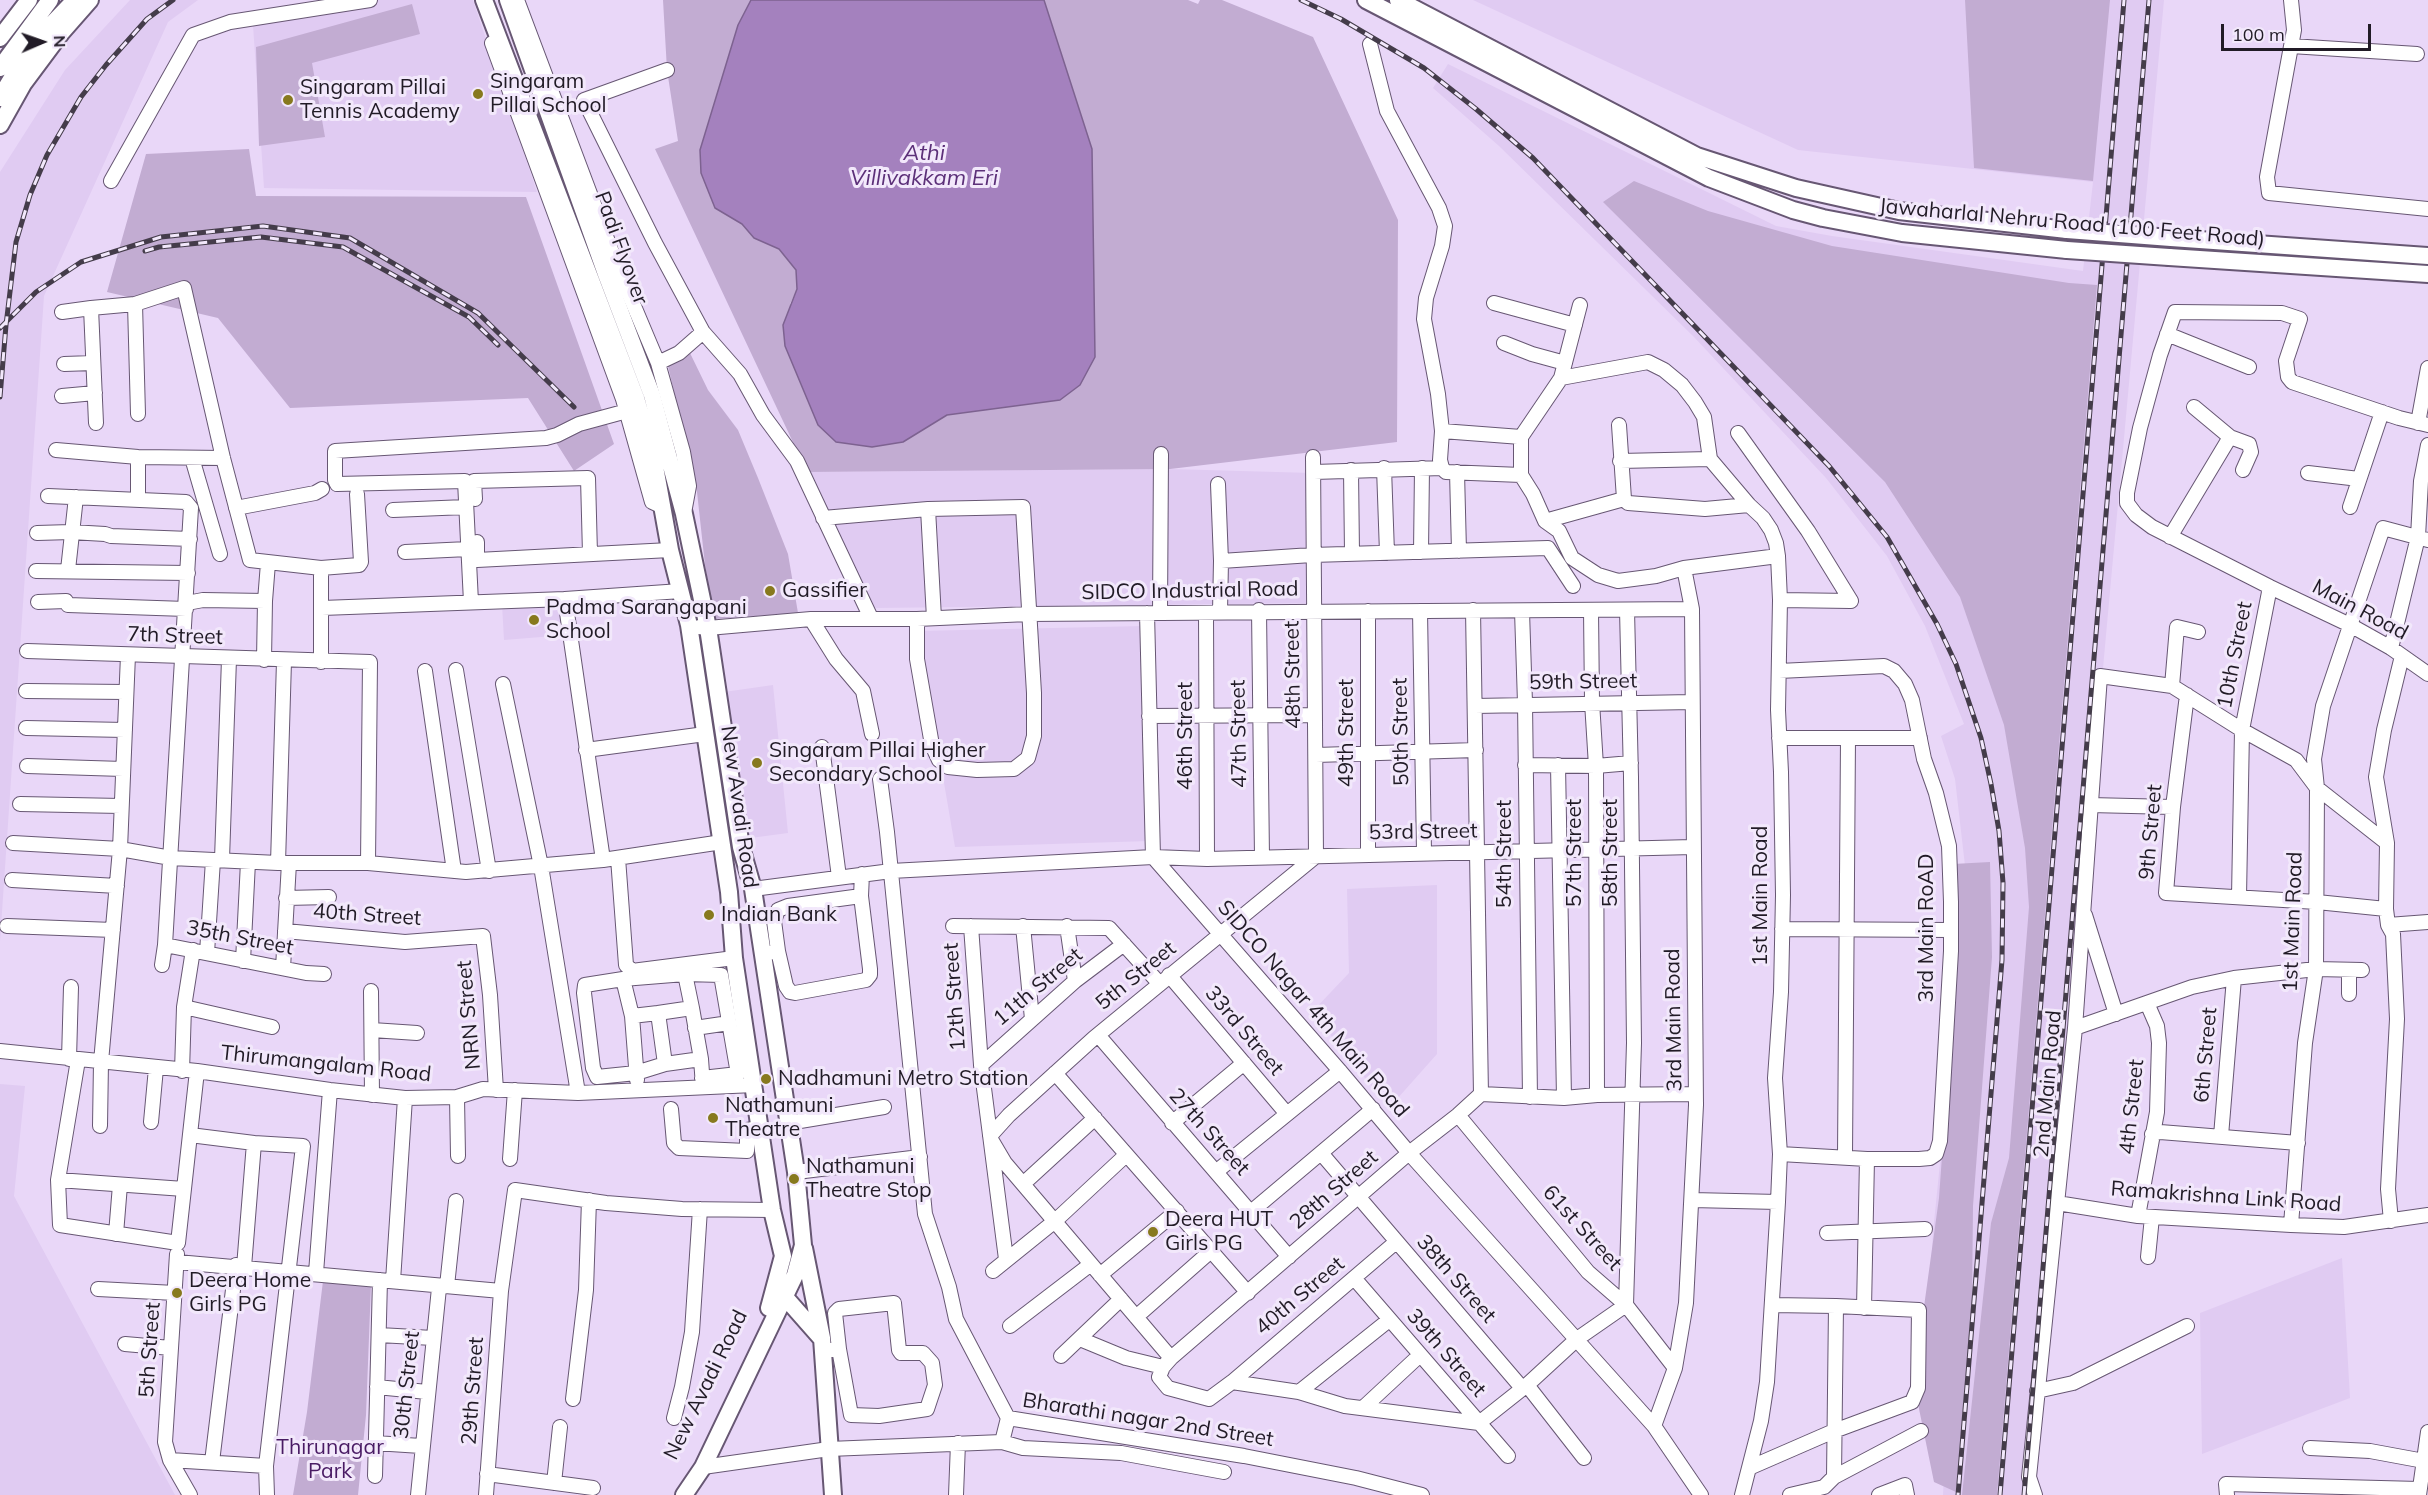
<!DOCTYPE html>
<html>
<head>
<meta charset="utf-8">
<style>
	body { margin:0 }
	#map { position:relative; width:2428px; height:1495px; overflow:hidden; background:#e9d7f8; font-family:Mulish,sans-serif }
	canvas { display:block }
	.north { position:absolute; left:12px; top:12px; width:60px; height:60px; -webkit-text-stroke:4px #f2e8fb; paint-order:stroke; rotate:88deg; font-size:16px; font-weight:700; line-height:24px; text-align:center; color:#211b26 }
	.north::after { content:''; display:block; margin:auto; width:21px; height:27px; background:#211b26; clip-path:polygon(50% 0,100% 100%,50% 72%,0 100%) }
	.scale { position:absolute; left:2221px; top:24px; width:150px; height:27px; box-sizing:border-box; border:3px solid #211b26; border-top:0; padding-left:8px; font-size:18px; line-height:21px; white-space:nowrap; color:#211b26; -webkit-text-stroke:4px #f2e8fb; paint-order:stroke }
</style>
</head>
<body>
<div id="map">
<canvas width="2428" height="1495"></canvas>
<div class="north">N</div>
<div class="scale">100 m</div>
</div>
<script>
const ctx = document.querySelector('canvas').getContext('2d');
ctx.lineJoin = 'round';
function paint(path, color) {
  ctx.fillStyle = color;
  ctx.fill(path, 'evenodd');
}
function poly(rows) {
  const path = new Path2D();
  for (const r of rows) {
    path.moveTo(r[0], r[1]);
    for (let i = 2; i < r.length; i += 2) path.lineTo(r[i], r[i + 1]);
  }
  return path;
}
function stroke(path, color, width, dash) {
  ctx.strokeStyle = color;
  ctx.lineWidth = width;
  ctx.lineCap = dash ? 'butt' : 'round';
  ctx.setLineDash(dash || []);
  ctx.stroke(path);
}
function label(font, color, halo, rows, align = 'center') {
  ctx.font = font + ' Mulish,sans-serif';
  ctx.lineWidth = 6;
  ctx.setLineDash([]);
  ctx.textBaseline = 'middle';
  ctx.strokeStyle = halo;
  ctx.fillStyle = color;
  for (const [text, x, y, turn = 0] of rows) {
    ctx.save();
    ctx.translate(x, y);
    ctx.rotate((+turn || 0) * Math.PI / 180);
    ctx.textAlign = isNaN(turn) ? turn : align;
    if (halo) ctx.strokeText(text, 0, 0);
    ctx.fillText(text, 0, 0);
    ctx.restore();
  }
}
paint(poly([
	[130,0,198,0,168,22,44,296,0,941,0,172,65,70],
	[335,0,473,0,537,192,264,188,253,25],
	[1473,0,2164,0,2081,909,2032,1495,1943,1495,1944,1476,1922,1404,1933,1232,1940,1163,1950,1139,1970,909,1955,779,1941,736,1964,724,1925,626,1887,556,1826,478,1694,337,1499,146,1433,88,1448,64,1776,226,1832,236,2083,271,2093,182,1798,150],
	[1170,469,1312,473,1316,603,875,608,807,472],
	[563,602,566,635,504,640,502,604],
	[1143,626,1149,841,955,847,918,631],
	[773,685,788,833,743,839,724,692],
	[1437,885,1437,1054,1389,1108,1312,1012,1349,973,1347,889],
	[0,1084,25,1086,14,1196,175,1495,0,1495],
	[2342,1258,2350,1398,2202,1454,2200,1313]
]), '#e0cbf2');
paint(poly([
	[663,0,751,0,738,25,715,208,742,224,754,238,779,249,796,270,797,289,790,304,903,442,947,415,1060,400,1092,149,1044,0,1188,0,1198,4,1200,0,1222,0,1313,37,1398,220,1397,442,1170,469,807,472,655,149,678,141,667,70],
	[1965,0,2110,0,2093,181,1974,168],
	[412,4,420,34,312,63,325,137,259,146,256,47],
	[249,149,256,196,526,197,614,444,574,471,528,398,290,408,218,318,107,292,146,154],
	[1634,181,1708,211,1832,246,2069,283,2097,285,1997,1495,1962,1495,1991,1223,2009,1158,2029,907,2025,848,2004,725,1960,597,1885,482,1603,202],
	[690,353,708,390,738,430,758,478,788,554,798,613,714,619,705,565,697,492,668,366],
	[1990,862,1992,957,1973,1206,1972,1301,1956,1492,1934,1482,1917,1399,1923,1314,1939,1198,1945,1114,1953,864],
	[323,1281,371,1285,366,1415,358,1495,293,1495,307,1412]
]), '#c2acd2');
const water = poly([
	[751,0,1044,0,1092,149,1095,357,1080,385,1060,400,947,415,903,442,872,447,836,442,818,425,785,346,783,325,797,289,796,270,779,249,754,238,742,224,715,208,701,173,700,150,738,25,751,0]
]);
paint(water, '#a481be');
stroke(water, '#7d6290', 1.5);
const minor = poly([
	[517,0,618,268,658,363,683,452,689,486,684,513],
	[2291,0,2294,30,2267,177,2269,193,2428,209],
	[492,43,623,399,652,502,663,507],
	[1370,44,1387,111,1439,208,1445,226,1442,246,1426,298,1424,319,1438,394,1442,431,1440,460,1442,468,1446,472,1521,475],
	[2291,46,2417,54],
	[667,70,584,100,655,243,703,332],
	[111,181,193,35,230,22,370,0],
	[1494,303,1575,325],
	[62,312,91,308],
	[2167,334,2249,367],
	[1504,343,1532,354,1565,363],
	[658,363,679,353,703,332,740,374,763,415,797,461,871,618],
	[64,364,93,363],
	[1561,378,1580,305],
	[62,396,95,393],
	[138,414,135,304,184,288,223,458,250,560,321,568,359,565,361,562,357,494],
	[96,423,91,308,135,304],
	[2418,423,2428,368],
	[1619,425,1624,499,1628,503,1705,509,1749,505],
	[2428,425,2399,418,2292,382,2288,377,2286,361,2300,319,2282,313,2175,312,2160,355,2140,428,2127,493,2127,503,2136,515,2152,527,2270,587,2350,625,2391,648,2428,674],
	[1442,431,1521,437],
	[1738,433,1808,531,1851,601,1780,600],
	[2230,437,2249,444,2251,452,2243,470],
	[56,450,138,457,223,458],
	[192,458,220,554],
	[1620,461,1710,459],
	[1384,468,1387,553],
	[1351,470,1352,553],
	[1314,472,1442,468],
	[1457,472,1459,551],
	[2308,473,2359,479],
	[1218,484,1221,561,1220,612],
	[48,496,186,502,191,508,165,945,306,973,324,974],
	[475,499,474,481,588,478,590,554],
	[138,500,138,457],
	[2350,507,2382,412],
	[236,508,315,493,322,489],
	[928,509,934,618],
	[393,510,466,507],
	[823,518,928,509,1023,507,1034,693,1034,736,1028,758,1014,769,977,770,948,767,939,760,932,745,917,659,917,619],
	[1545,521,1624,499],
	[37,533,71,532,105,534,111,536,190,539],
	[2170,537,2230,437,2194,407],
	[477,542,477,560,670,550],
	[405,552,468,549],
	[1421,552,1422,468],
	[1221,561,1312,555,1548,548,1573,586],
	[68,570,76,497],
	[36,571,188,573],
	[565,599,603,860],
	[38,602,66,601,68,605,186,609],
	[471,602,465,481,337,484,335,480,335,451,546,438,557,435,579,424,627,411],
	[187,603,203,600,265,601],
	[322,608,565,599,681,591],
	[1259,610,1262,857],
	[1473,610,1481,1094,1458,1115,1409,1153,1171,1358,1163,1367,1159,1377,1168,1388,1209,1399,1232,1382,1299,1392,1345,1406,1479,1423,1527,1385,1577,1339,1626,1305,1634,1043,1631,777,1627,610],
	[1591,610,1592,702,1596,766,1597,1095],
	[1368,611,1368,854],
	[1420,611,1424,852],
	[1522,611,1525,703,1530,1097],
	[1147,613,1153,857,1207,859,1693,847],
	[1160,613,1161,454],
	[1206,613,1207,859],
	[811,619,836,659,863,691,872,734],
	[699,627,708,628,811,619,917,619,1028,614,1692,609],
	[2391,648,2418,537,2421,481,2428,445],
	[27,651,370,662,368,863],
	[264,660,265,601,268,563],
	[321,662,321,568],
	[456,670,489,871],
	[425,671,454,871],
	[1779,671,1884,666,1894,671,1905,684,1912,700,1924,759,1936,793,1949,846,1951,902,1951,951,1940,1141,1936,1154,1930,1158,1919,1159,1867,1159,1780,1154],
	[503,684,541,866,578,1093],
	[2172,686,2177,627,2198,632],
	[26,691,126,692],
	[2187,695,2173,807,2166,893,2317,902,2386,909,2387,843,2376,777,2384,730,2402,656],
	[1475,706,1692,702],
	[1149,716,1315,715],
	[26,728,125,730],
	[1779,738,1920,738],
	[822,747,839,877],
	[586,750,705,734],
	[1316,755,1476,750],
	[1525,765,1596,766,1631,763],
	[1558,765,1564,1098],
	[27,766,123,769],
	[880,779,887,832,925,1214,949,1287,956,1319,1008,1418],
	[20,804,121,806],
	[2090,805,2173,807],
	[13,843,120,849,171,858,278,863,368,863,466,872,603,860,722,842],
	[618,858,626,965,632,971,734,958],
	[222,859,229,659],
	[278,863,284,661],
	[12,880,117,886],
	[753,889,891,871,1153,857,1340,1071,1409,1153,1654,1426,1701,1495],
	[2239,897,2242,730,2270,587],
	[286,898,329,897],
	[2386,909,2388,925,2393,934,2397,1019,2388,1189,2391,1221],
	[2085,915,2116,1014],
	[2388,925,2428,922],
	[7,926,113,930],
	[953,926,1109,928,1159,983],
	[971,926,981,1065,1006,1259],
	[1023,926,1032,1019],
	[1067,926,1075,981],
	[1782,929,1951,930],
	[285,931,405,942,483,936,490,995,496,1090],
	[778,951,774,921,778,910,788,906,861,896],
	[207,953,213,860],
	[763,954,778,951,786,986,790,992,795,993,866,980,870,975,870,969,861,896,862,874],
	[243,961,248,862],
	[162,965,165,945],
	[283,968,289,863],
	[685,974,721,975,738,1074,702,1078],
	[1169,975,1287,1114],
	[623,979,632,1016,637,1080],
	[371,991,372,1095],
	[2349,994,2349,970],
	[184,1007,272,1027],
	[658,1013,692,1008,701,1059],
	[632,1016,658,1013,665,1064,701,1059,703,1086],
	[695,1028,729,1023],
	[2075,1028,2192,987,2234,978,2316,969,2362,970],
	[372,1030,417,1033],
	[1098,1035,1289,1257],
	[0,1051,197,1071,330,1090,405,1098,457,1097,483,1089,578,1093,754,1085],
	[69,1059,71,987],
	[78,1060,58,1180,60,1225,178,1243,197,1071],
	[665,1064,636,1073,597,1077,593,1068,584,993,585,985,623,979,685,974,692,1008],
	[981,1065,1075,981,1124,944],
	[182,1071,184,1007,193,950],
	[1055,1073,1248,1293],
	[1481,1094,1564,1098,1597,1095,1695,1094],
	[457,1097,458,1156],
	[671,1109,674,1143,679,1148,747,1151,747,1130,759,1128],
	[1458,1115,1588,1272,1626,1305,1675,1368],
	[151,1122,156,1068],
	[788,1123,884,1107],
	[1172,1123,1244,1063],
	[100,1126,101,1062,120,849,128,655],
	[2152,1134,2160,1132,2298,1143],
	[190,1135,254,1143],
	[990,1136,1009,1115,1094,1038,1316,856,1313,457],
	[2221,1136,2234,978],
	[992,1141,1005,1163,1171,1358],
	[1321,1153,1522,1388],
	[1845,1157,1848,738],
	[510,1159,515,1090],
	[1217,1171,1340,1071],
	[796,1172,920,1157],
	[58,1180,184,1189],
	[1023,1184,1095,1118],
	[1692,1200,1778,1202],
	[2057,1203,2138,1216,2291,1225,2344,1227,2428,1215],
	[1252,1211,1373,1109],
	[2138,1216,2157,1112,2159,1043,2157,1026,2147,1003],
	[2291,1225,2305,1043,2316,969,2317,788,2314,759,2323,706,2383,528,2428,540],
	[1827,1233,1925,1229],
	[116,1234,120,1185],
	[177,1254,165,1442,170,1460,190,1495],
	[2148,1257,2152,1217],
	[177,1262,501,1291],
	[244,1267,254,1143,303,1146,266,1466,267,1495],
	[993,1271,1055,1221,1126,1155],
	[316,1273,330,1090],
	[1100,1275,1177,1211],
	[1354,1278,1508,1456],
	[393,1281,405,1098],
	[98,1289,175,1293],
	[1772,1305,1836,1306,1834,1477],
	[1864,1308,1867,1159],
	[1136,1317,1212,1250],
	[1010,1326,1091,1264],
	[379,1335,433,1338],
	[1080,1339,1126,1358,1163,1367],
	[125,1344,171,1348],
	[823,1351,839,1349,851,1415,879,1416,927,1409,935,1385,932,1363,923,1353,901,1353,899,1350,894,1303,839,1309,835,1313,839,1349],
	[1061,1356,1121,1299],
	[1232,1382,1396,1242],
	[1527,1385,1584,1458],
	[377,1387,427,1392],
	[2037,1391,2073,1383,2187,1326],
	[1299,1392,1389,1320],
	[573,1399,586,1290,589,1200],
	[1364,1407,1420,1355],
	[674,1418,682,1387,692,1332,700,1209],
	[1008,1418,1244,1456,1356,1478,1422,1495],
	[1654,1426,1675,1368,1686,1303,1696,1105,1692,609,1684,568],
	[1002,1442,1023,1448,1121,1453,1224,1472],
	[375,1443,421,1446],
	[2310,1448,2370,1451,2424,1461],
	[170,1460,266,1466],
	[212,1462,236,1265],
	[703,1467,829,1449,1002,1442,1008,1418],
	[1749,1468,1834,1431,1912,1402,1918,1388,1919,1310,1836,1306],
	[487,1474,593,1488],
	[375,1476,380,1280],
	[554,1483,560,1427],
	[418,1495,439,1288,447,1286,456,1201],
	[486,1495,501,1291,515,1190,606,1203,682,1209,772,1210],
	[956,1495,958,1443],
	[1742,1495,1761,1421,1767,1382,1778,1202,1780,1154,1775,1078,1781,992,1783,895,1781,772,1778,710,1780,600,1778,556,1776,543,1771,530,1763,518,1749,505,1710,459,1704,417,1695,402,1682,385,1664,370,1648,362,1561,378,1521,437,1521,475,1533,494,1545,521,1559,531,1572,558,1598,575,1618,581,1656,576,1684,568,1778,556],
	[1790,1495,1824,1487,1834,1477,1921,1431],
	[1879,1495,1905,1485,1907,1495],
	[2035,1495,2029,1477,2075,1028,2100,676,2172,686,2242,730,2296,760,2317,788,2387,843],
	[2227,1495,2226,1484,2419,1489],
	[2419,1495,2428,1432]
]);
const major = poly([
	[484,0,636,398,654,461,670,550,689,625,729,892,734,958,772,1210,783,1256,769,1308],
	[508,0,606,274,652,395,684,514,708,628,741,847,753,889,796,1172,803,1245,795,1275,703,1467,684,1495],
	[1366,0,1709,178,1793,210,1823,218,1902,233,2067,250],
	[1398,0,1697,156,1796,188,1899,211,2067,230],
	[0,38,29,0],
	[0,68,50,0],
	[0,98,16,71,48,28,74,1],
	[0,125,23,84,61,33,90,0],
	[2171,238,2428,256],
	[2169,257,2428,274],
	[804,1248,822,1338,833,1495],
	[776,1293,784,1296,821,1338]
]);
stroke(minor, '#675773', 16);
stroke(major, '#675773', 20);
stroke(minor, '#fff', 14);
stroke(major, '#fff', 16);
const rail = poly([
	[1301,0,1341,19,1424,68,1476,109,1533,158,1829,466,1887,537,1937,624,1956,664,1981,738,1991,784,1999,831,2003,883,2002,960,1958,1495],
	[145,251,159,247,261,237,343,247,469,317,498,345],
	[0,328,36,292,81,262,161,237,263,226,350,238,478,313,574,407],
	[0,397,6,325,16,242,30,195,47,155,81,97,106,65,147,19,173,0],
	[2000,1495,2124,0],
	[2024,1495,2149,0]
]);
stroke(rail, '#443c4a', 5);
stroke(rail, '#f2e8fb', 3, [9]);
const majorBridge = poly([
	[2067,230,2171,238],
	[2067,250,2169,257]
]);
stroke(majorBridge, '#675773', 20, []);
stroke(majorBridge, '#fff', 16);
for (const [x, y, r, color] of [
	[478,94,6,"#87791e"],
	[288,100,6,"#87791e"],
	[770,591,6,"#87791e"],
	[534,620,6,"#87791e"],
	[757,763,6,"#87791e"],
	[709,915,6,"#87791e"],
	[766,1079,6,"#87791e"],
	[713,1118,6,"#87791e"],
	[794,1179,6,"#87791e"],
	[1153,1232,6,"#87791e"],
	[177,1293,6,"#87791e"]
]) {
  const dot = new Path2D();
  dot.arc(x, y, r, 0, 2 * Math.PI);
  ctx.fillStyle = color;
  ctx.fill(dot);
  stroke(dot, '#f2e8fb', 2);
}
label('21px', '#211b26', '#f2e8fb', [
	["Singaram",490,82],
	["Pillai School",490,106],
	["Singaram Pillai",300,88],
	["Tennis Academy",300,112],
	["Gassifier",782,591],
	["Padma Sarangapani",546,608],
	["School",546,632],
	["Singaram Pillai Higher",769,751],
	["Secondary School",769,775],
	["Indian Bank",721,915],
	["Nadhamuni Metro Station",778,1079],
	["Nathamuni",725,1106],
	["Theatre",725,1130],
	["Nathamuni",806,1167],
	["Theatre Stop",806,1191],
	["Deera HUT",1165,1220],
	["Girls PG",1165,1244],
	["Deera Home",189,1281],
	["Girls PG",189,1305]
], 'left');
label('21px', '#211b26', '#f2e8fb', [
	["Jawaharlal Nehru Road (100 Feet Road)",2072,223,5],
	["Padi Flyover",621,248,70],
	["SIDCO Industrial Road",1190,591,-1],
	["Main Road",2360,610,28],
	["7th Street",175,636,2],
	["10th Street",2235,655,-79],
	["48th Street",1293,675,-91],
	["59th Street",1583,682,-1],
	["50th Street",1401,732,-91],
	["49th Street",1347,733,-90],
	["47th Street",1239,734,-91],
	["46th Street",1186,736,-90],
	["New Avadi Road",739,807,82],
	["53rd Street",1423,832,-1],
	["9th Street",2151,832,-85],
	["57th Street",1575,853,-90],
	["58th Street",1611,853,-90],
	["54th Street",1505,854,-90],
	["1st Main Road",1761,896,-90],
	["40th Street",367,915,4],
	["1st Main Road",2293,922,-88],
	["3rd Main RoAD",1927,928,-90],
	["35th Street",240,938,11],
	["5th Street",1136,976,-39],
	["11th Street",1038,987,-40],
	["12th Street",955,997,-94],
	["SIDCO Nagar 4th Main Road",1313,1009,49],
	["NRN Street",469,1015,-95],
	["3rd Main Road",1674,1020,-91],
	["33rd Street",1244,1031,50],
	["6th Street",2206,1055,-85],
	["Thirumangalam Road",326,1064,6],
	["2nd Main Road",2048,1084,-85],
	["4th Street",2132,1107,-84],
	["27th Street",1209,1132,48],
	["28th Street",1334,1190,-41],
	["Ramakrishna Link Road",2226,1197,4],
	["61st Street",1582,1228,48],
	["38th Street",1456,1279,49],
	["40th Street",1300,1296,-40],
	["5th Street",150,1350,-86],
	["39th Street",1446,1353,49],
	["30th Street",407,1385,-84],
	["New Avadi Road",706,1385,-64],
	["29th Street",473,1391,-86],
	["Bharathi nagar 2nd Street",1148,1420,9]
]);
label('21px', '#491b64', '#f2e8fb', [
	["Thirunagar",330,1448],
	["Park",330,1472]
]);
label('italic 22px', '#5c3079', '#f2e8fb', [
	["Athi",924,153],
	["Villivakkam Eri",924,178]
]);
</script>
</body>
</html>
